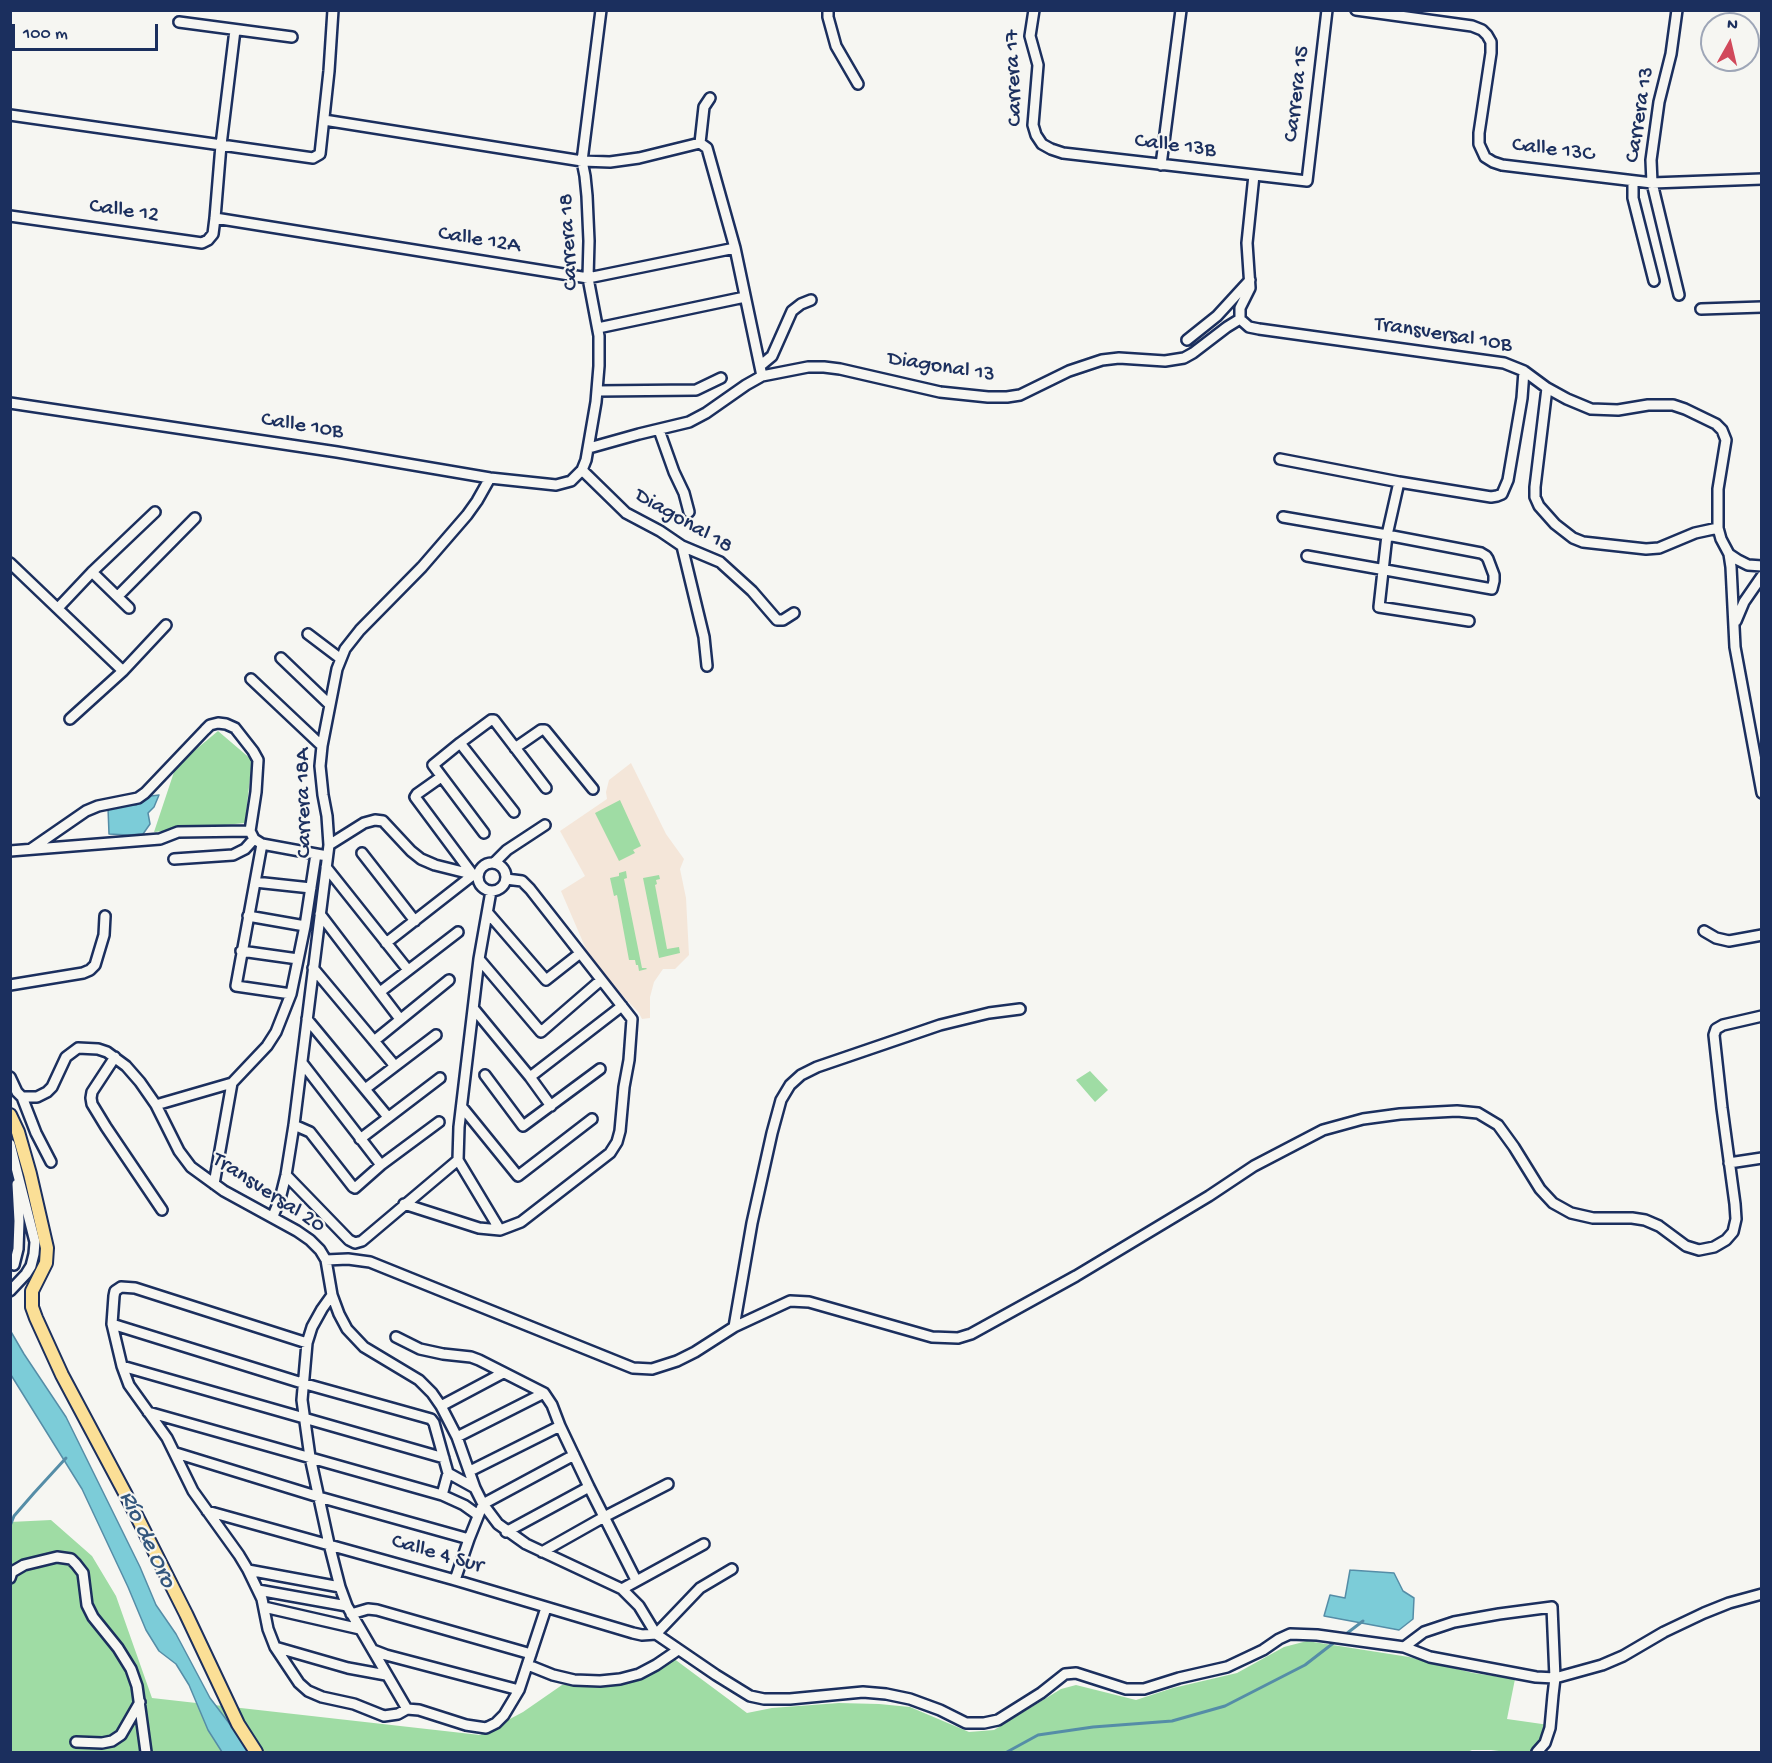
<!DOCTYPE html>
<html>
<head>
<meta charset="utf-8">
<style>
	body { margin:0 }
	#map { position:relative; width:1772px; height:1763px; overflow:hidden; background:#f6f6f2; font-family:"Gochi Hand",sans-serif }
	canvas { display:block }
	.frame { position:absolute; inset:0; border:12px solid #1b2f5e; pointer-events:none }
	.north { position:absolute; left:1700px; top:12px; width:60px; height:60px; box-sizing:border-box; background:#f6f6f2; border:2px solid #9ea6b7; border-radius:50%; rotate:8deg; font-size:16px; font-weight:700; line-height:24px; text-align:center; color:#1b2f5e }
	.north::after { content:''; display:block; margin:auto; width:21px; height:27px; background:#d1495b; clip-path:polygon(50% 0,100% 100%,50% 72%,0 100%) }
	.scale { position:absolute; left:12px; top:24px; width:146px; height:27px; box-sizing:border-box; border:3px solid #1b2f5e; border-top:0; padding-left:8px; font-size:18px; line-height:21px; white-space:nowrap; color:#1b2f5e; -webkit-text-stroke:4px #f6f6f2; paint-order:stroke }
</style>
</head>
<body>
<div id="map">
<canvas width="1772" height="1763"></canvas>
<div class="frame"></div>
<div class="north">N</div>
<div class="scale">100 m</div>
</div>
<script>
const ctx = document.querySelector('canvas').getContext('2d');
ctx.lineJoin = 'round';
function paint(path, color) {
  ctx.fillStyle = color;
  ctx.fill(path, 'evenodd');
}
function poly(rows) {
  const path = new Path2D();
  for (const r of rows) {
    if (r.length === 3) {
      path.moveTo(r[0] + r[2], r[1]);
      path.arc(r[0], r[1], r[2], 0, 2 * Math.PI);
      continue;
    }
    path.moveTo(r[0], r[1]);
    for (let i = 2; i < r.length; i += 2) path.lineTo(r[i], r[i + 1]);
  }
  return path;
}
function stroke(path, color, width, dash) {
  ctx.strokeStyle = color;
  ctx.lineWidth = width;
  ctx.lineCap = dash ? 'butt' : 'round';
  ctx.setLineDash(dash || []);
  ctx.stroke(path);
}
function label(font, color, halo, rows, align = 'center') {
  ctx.font = font + ' "Gochi Hand",sans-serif';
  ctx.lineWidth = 4.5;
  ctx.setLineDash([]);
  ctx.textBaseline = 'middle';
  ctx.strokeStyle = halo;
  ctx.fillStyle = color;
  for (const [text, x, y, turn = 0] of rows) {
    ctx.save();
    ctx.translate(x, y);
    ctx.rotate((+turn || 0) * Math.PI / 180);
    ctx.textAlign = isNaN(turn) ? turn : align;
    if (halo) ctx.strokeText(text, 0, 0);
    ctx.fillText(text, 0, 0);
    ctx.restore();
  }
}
paint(poly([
	[631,763,666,834,684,859,680,869,686,898,689,955,675,969,663,969,654,982,650,997,650,1018,642,1019,639,1013,592,963,561,891,585,876,560,831,607,799,606,792,609,780]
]), '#f4e6d9');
paint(poly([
	[218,731,252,760,245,823,154,832,176,766],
	[620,800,641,846,633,850,635,853,619,861,595,813],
	[626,871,627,878,624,879,642,968,646,968,647,969,639,971,638,965,636,965,635,960,629,960,617,895,614,896,610,878,619,876,619,873],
	[659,875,660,879,656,880,657,884,655,885,667,949,679,947,680,953,659,958,643,878],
	[1090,1071,1108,1090,1095,1102,1076,1080],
	[51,1520,92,1556,116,1596,152,1698,480,1735,523,1712,562,1685,633,1679,673,1658,747,1713,772,1708,839,1703,879,1704,910,1707,969,1732,994,1730,1061,1689,1076,1685,1136,1700,1173,1688,1237,1673,1284,1647,1307,1641,1409,1657,1473,1673,1515,1679,1507,1719,1549,1725,1538,1752,1507,1752,1491,1750,1472,1750,1467,1752,11,1752,10,1522]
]), '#9fdca4');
const water = poly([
	[159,795,154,807,148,813,150,824,143,834,128,835,109,834,108,808,120,803,136,805,151,796,159,795],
	[10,1330,24,1354,66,1417,140,1567,156,1605,176,1634,210,1698,251,1752,222,1752,208,1730,189,1685,176,1664,159,1651,146,1630,128,1587,82,1489,11,1375,10,1330],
	[1350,1570,1394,1573,1403,1591,1414,1598,1413,1619,1399,1630,1324,1616,1330,1595,1345,1598,1350,1570]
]);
paint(water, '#7cccd8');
stroke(water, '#558da7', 1.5);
stroke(poly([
	[10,1526,14,1516,34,1493,66,1458],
	[1342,1637,1363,1621],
	[1007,1752,1038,1735,1093,1727,1172,1721,1225,1706,1305,1665,1336,1641]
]), '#558da7', 3);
const minor = poly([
	[828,10,828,17,836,46,858,84],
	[1034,10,1030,36,1038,65,1033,125,1036,135,1042,144,1051,149,1063,153,1307,181,1327,10],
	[1356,10,1472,26,1482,30,1487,35,1491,42,1491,53,1479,133,1479,144,1485,157,1493,162,1502,165,1652,183,1762,179],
	[1677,10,1671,54,1659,102,1651,160,1652,183,1679,295],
	[179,22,292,37],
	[10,115,313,158,320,154,329,71,333,10],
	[324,120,582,161,610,162,639,158,700,143],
	[700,143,707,148,735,248,762,376],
	[700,143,704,107,710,98],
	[1161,165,1181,10],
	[1633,181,1633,198,1654,281],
	[10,216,195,242,202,243,208,240,213,234,215,218,221,145,235,30],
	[215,218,588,278,735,248],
	[1701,309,1762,307],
	[1240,319,1249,327,1259,329,1504,363,1524,371,1547,388,1567,399,1591,409,1618,410,1648,405,1673,405,1685,409,1716,424,1722,430,1726,440,1718,489,1718,528,1721,539,1729,554,1731,567,1735,647,1762,793],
	[1240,319,1240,308,1250,288,1247,243,1254,175],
	[598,328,745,297],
	[1187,340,1217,316,1250,280],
	[760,366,772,356,792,311,801,304,811,300],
	[1547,388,1535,487,1535,497,1539,506,1555,524,1573,538,1583,542,1646,549,1659,548,1695,533,1718,528],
	[597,391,696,390,721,378],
	[10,403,337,452,490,478,556,485,571,481,582,470,586,460,596,402,599,366,599,336,588,278,589,241,587,196,585,176,582,161,601,10],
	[659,430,674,472,684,493,689,512],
	[589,448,639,434,689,422,706,413,746,385,762,376,808,367,824,367,840,369,940,392,988,397,1007,397,1020,395,1069,371,1102,360,1119,358,1165,361,1184,358,1193,353,1227,327,1240,319],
	[1280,459,1399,482,1491,497,1497,496,1502,494,1508,480,1522,398,1524,371],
	[582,470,626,513,660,531,682,546,720,562,752,591,777,620,783,620,794,613],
	[1399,482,1387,535,1379,607,1469,621],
	[1283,517,1387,535,1481,553,1486,556,1488,559,1494,575,1494,581,1492,589,1307,556],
	[682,546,704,637,707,666],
	[1729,554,1738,560,1748,565,1762,566],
	[10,563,123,671],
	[92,572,129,608],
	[118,596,195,518],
	[58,608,92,572,155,512],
	[1736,621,1744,602,1762,576],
	[308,634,341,659],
	[281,658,330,705],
	[251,679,322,746],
	[70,719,123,671,166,625],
	[460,743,514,812],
	[515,748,541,730,545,730,593,789],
	[484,833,433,765,460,743,491,720,494,720,546,788],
	[262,844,236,986,291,994],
	[329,845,364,823,375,820,383,821,411,851,421,859,435,865,475,875],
	[31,849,86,811,98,806,138,798,145,793,205,730,210,725,218,723,226,724,235,728,253,751,258,760,256,792,250,831,254,839,262,844,327,856],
	[10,851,160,839,178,832,250,831],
	[362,853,415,921],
	[174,859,233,855,245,849,254,839],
	[492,877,14],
	[494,863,507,850,545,825],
	[326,867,408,970],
	[255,882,311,888],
	[491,891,479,959,459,1127,458,1160,500,1230],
	[488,913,546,980,579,954],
	[320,914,400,1019],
	[248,916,305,926],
	[1704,931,1716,938,1729,941,1762,935],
	[386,943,473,875,415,797,417,794,441,777],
	[241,951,298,959],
	[479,959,541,1032,601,980],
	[313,968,395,1066],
	[10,985,83,973,90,970,95,965,104,935,105,916],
	[380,992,458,932],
	[474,1009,530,1077,551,1106],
	[307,1019,388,1117],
	[374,1041,449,980],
	[115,1057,92,1092,91,1098,92,1104,106,1127,162,1210],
	[303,1064,381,1165],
	[485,1075,523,1126,600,1069],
	[10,1077,17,1092,22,1097,36,1133,51,1162],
	[530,1077,622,1006],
	[365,1089,436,1035],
	[22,1097,37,1097,47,1092,52,1087,66,1057,78,1048,98,1049,107,1052,126,1066,140,1082,156,1105,179,1151,191,1167,224,1191,297,1231,310,1240,320,1250,326,1260,332,1295,339,1314,347,1329,364,1347,419,1380,432,1393,441,1406,457,1437,475,1488,483,1504,498,1524,526,1544,622,1589,639,1606,656,1634,716,1675,750,1696,764,1699,790,1699,863,1692,886,1694,910,1699,940,1710,966,1723,984,1723,998,1720,1041,1693,1065,1674,1076,1673,1126,1689,1144,1689,1179,1678,1227,1667,1263,1650,1279,1639,1290,1634,1317,1635,1404,1647,1430,1657,1536,1677,1555,1678,1602,1665,1623,1656,1664,1632,1704,1613,1729,1603,1762,1594],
	[156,1105,232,1083],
	[462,1107,518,1176,592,1119],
	[294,1125,310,1132,353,1187,355,1188,381,1165,439,1122],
	[360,1139,440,1078],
	[10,1144,35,1242,34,1254,31,1266,26,1274,10,1291],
	[1729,1163,1762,1158],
	[286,1175,349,1240,355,1243,362,1241,458,1160],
	[214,1184,232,1083,267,1046,276,1032,291,994,305,926,316,854],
	[404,1204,479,1228,500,1230,521,1222,610,1153,617,1142,620,1131,624,1087,629,1060,632,1019,530,889,522,881,506,879],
	[273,1216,280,1199,286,1175,294,1125,329,845,327,816,323,795,320,766,322,746,337,669,345,649,360,630,422,567,467,515,477,501,490,478],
	[326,1260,348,1259,370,1262,633,1368,652,1369,677,1361,695,1352,734,1327,790,1301,809,1302,932,1337,958,1338,971,1334,1076,1276,1209,1196,1254,1166,1323,1130,1363,1119,1400,1114,1457,1111,1478,1113,1498,1125,1514,1147,1540,1189,1553,1203,1571,1213,1593,1218,1632,1218,1645,1220,1659,1226,1686,1246,1699,1250,1714,1247,1726,1240,1733,1232,1736,1219,1735,1204,1722,1108,1714,1035,1716,1029,1723,1025,1762,1016],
	[14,1265,18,1249,19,1221,17,1184],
	[332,1295,322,1309,312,1327,307,1343,302,1400,310,1457,329,1544,340,1587,347,1606,407,1709],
	[112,1324,302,1383,431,1419,434,1423,448,1473,475,1488],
	[734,1327,752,1223,772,1133,781,1100,790,1085,801,1075,817,1067,940,1025,989,1013,1020,1009],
	[396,1337,420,1349,443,1354,471,1357,479,1360,544,1393,552,1405,560,1426,589,1487,636,1580],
	[307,1343,135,1288,121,1287,115,1291,114,1296,112,1324,122,1366,129,1385,167,1438,193,1491,239,1555,248,1570,262,1599,268,1629,275,1647,299,1683,308,1691,322,1697,354,1704,384,1716,398,1714,407,1709,419,1710,466,1725,486,1728,496,1723,504,1715,519,1690,546,1608],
	[122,1366,444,1458],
	[441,1406,503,1373],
	[148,1412,442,1495,464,1505,478,1515],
	[457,1437,544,1393],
	[176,1453,319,1497,469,1539],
	[470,1471,560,1426],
	[442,1495,448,1473],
	[207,1511,455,1580,633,1633,642,1635,656,1634],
	[506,1532,589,1487],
	[542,1552,604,1517,668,1484],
	[248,1570,340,1587],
	[10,1578,12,1572,24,1565,57,1557,71,1559,76,1564,83,1573,87,1605,93,1617,118,1648,131,1669,137,1686,146,1752],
	[455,1580,469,1539,483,1504,574,1455],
	[622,1589,704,1544],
	[258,1590,347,1606],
	[264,1607,360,1629],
	[351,1614,368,1609,377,1610,531,1654],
	[656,1634,700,1588,732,1569],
	[275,1647,348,1668,386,1675],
	[1404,1647,1424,1632,1454,1622,1499,1614,1552,1607,1555,1678,1553,1695,1550,1728,1545,1743,1537,1752],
	[373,1650,386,1655,519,1690],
	[528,1665,553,1675,574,1680,600,1681,620,1679,639,1674,656,1665,678,1650],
	[76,1742,102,1743,112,1741,121,1735,140,1702]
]);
const major = poly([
	[10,1115,18,1132,30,1174,47,1248,46,1263,32,1291,32,1307,36,1318,62,1375,126,1495,186,1614,238,1724,256,1752]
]);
stroke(minor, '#1b2f5e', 14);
stroke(major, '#1b2f5e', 16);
stroke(minor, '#f6f6f2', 9);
stroke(major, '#fbdf96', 12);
label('22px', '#1b2f5e', '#f6f6f2', [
	["Carrera 17",1015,78,-92],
	["Carrera 15",1298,94,-83],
	["Carrera 13",1641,115,-81],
	["Calle 13B",1175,147,7],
	["Calle 13C",1553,151,7],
	["Calle 12",124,212,8],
	["Calle 12A",479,241,9],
	["Carrera 18",570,242,-93],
	["Transversal 10B",1443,336,9],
	["Diagonal 13",941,368,9],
	["Calle 10B",302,427,9],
	["Diagonal 18",683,522,30],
	["Carrera 18A",305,803,-91],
	["Transversal 20",268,1194,33],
	["Calle 4 Sur",437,1555,16]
]);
label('italic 24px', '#33567c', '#f6f6f2', [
	["Río de Oro",146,1540,65]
]);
</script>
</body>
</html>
